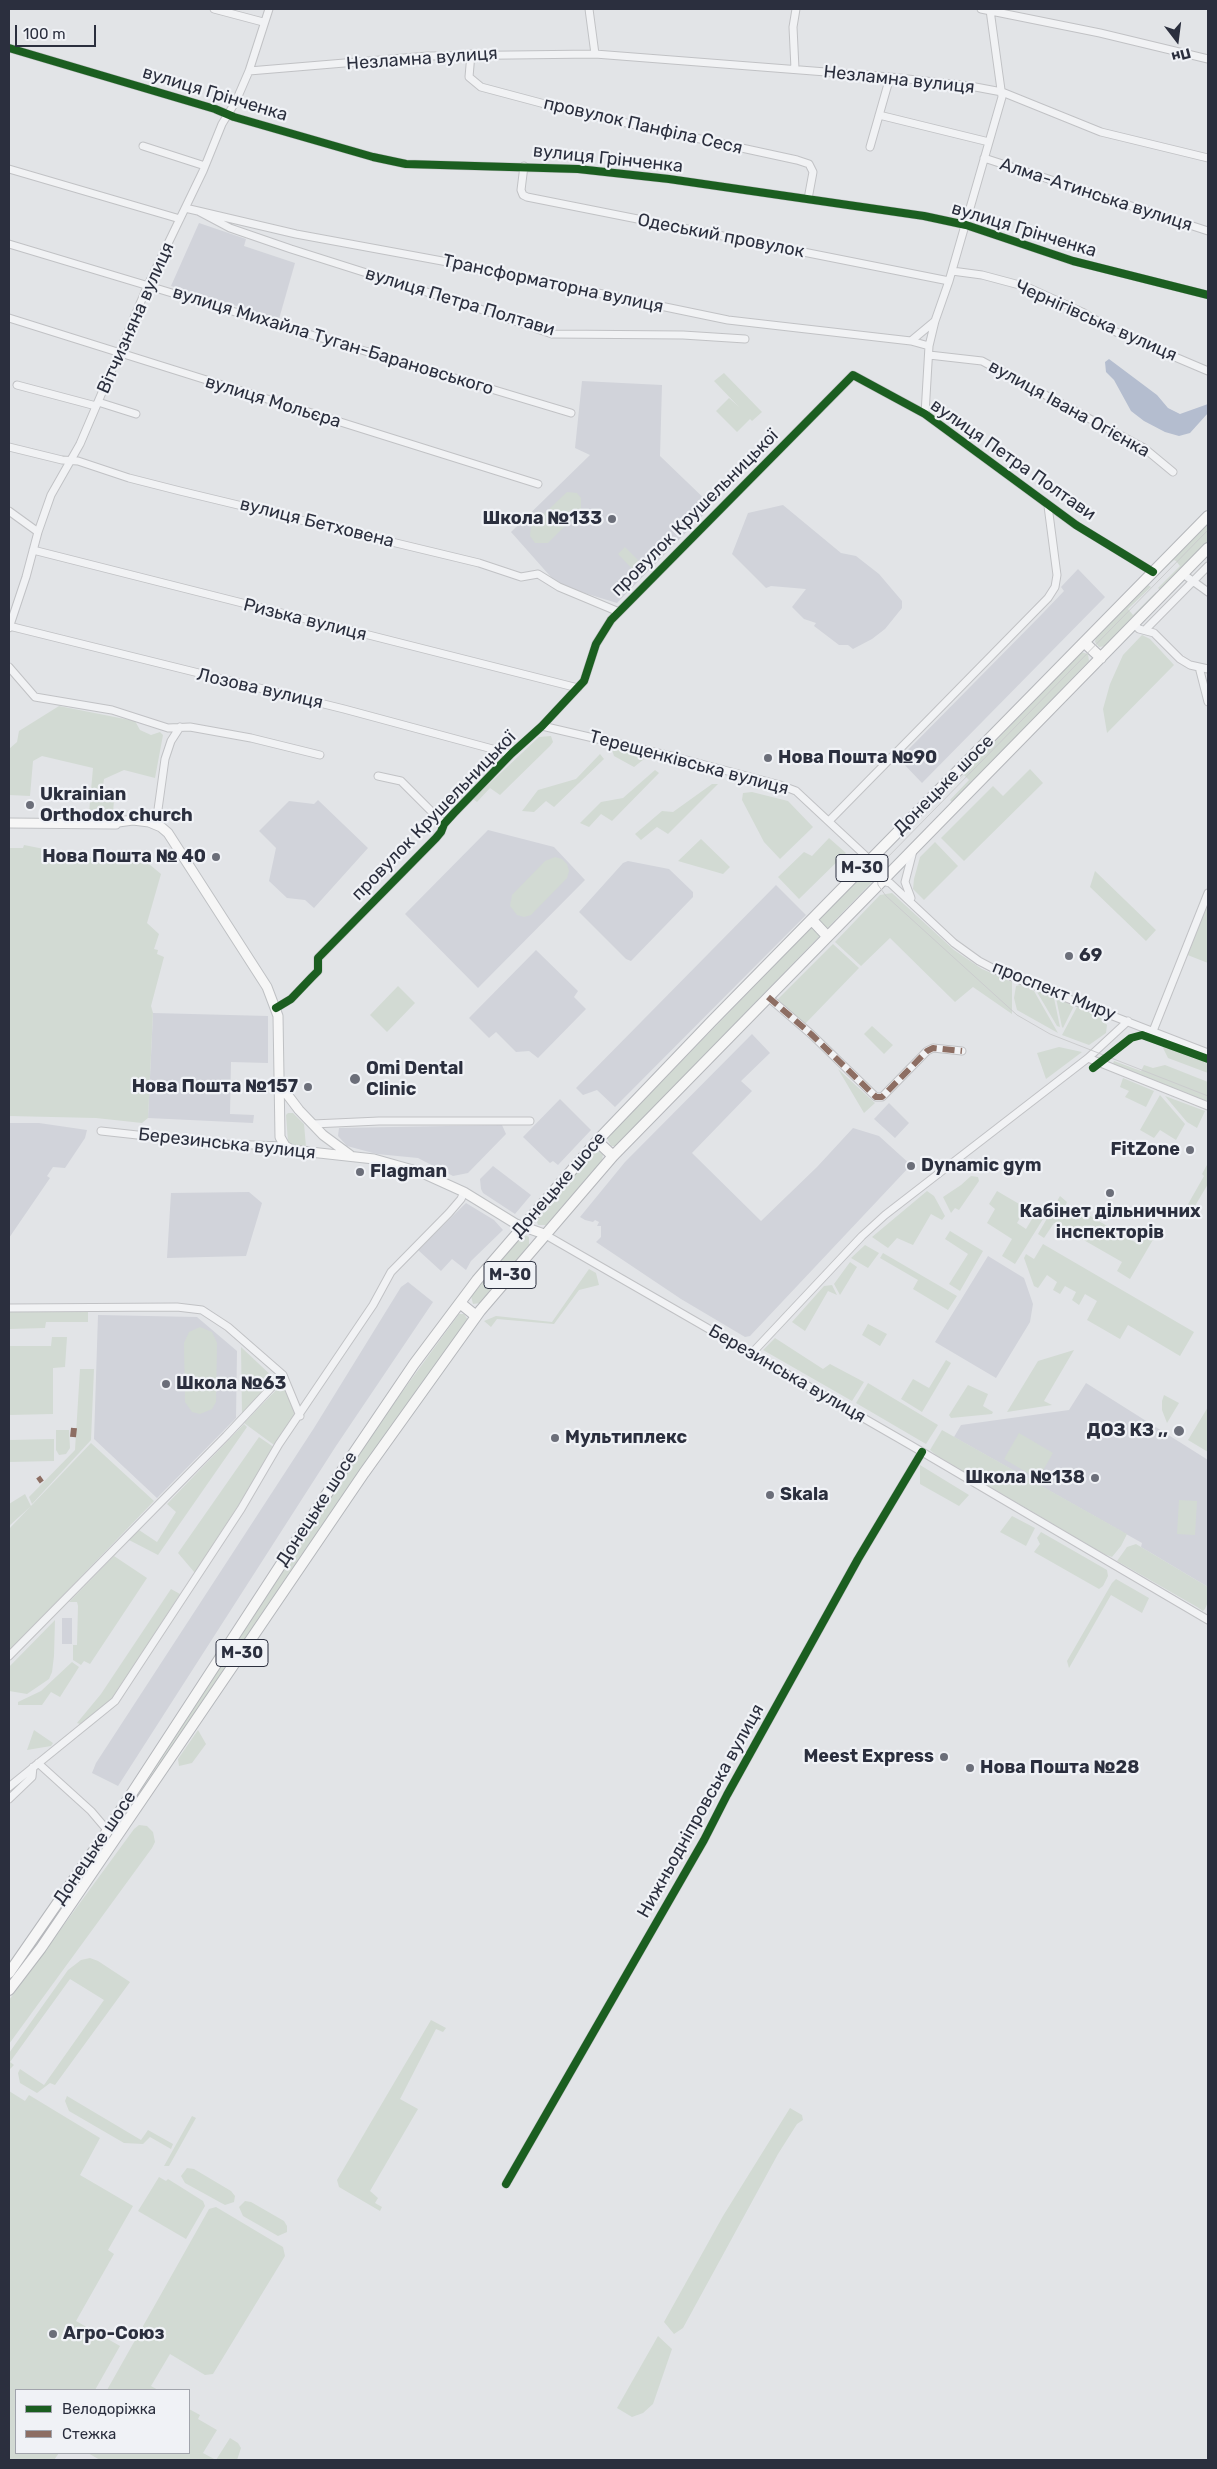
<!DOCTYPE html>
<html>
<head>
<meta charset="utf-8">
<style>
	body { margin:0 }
	#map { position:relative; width:1217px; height:2469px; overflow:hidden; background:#e2e4e7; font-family:Rubik,sans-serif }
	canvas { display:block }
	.frame { position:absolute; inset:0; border:10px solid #2b2f3e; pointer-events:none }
	.legend { position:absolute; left:15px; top:2389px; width:175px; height:65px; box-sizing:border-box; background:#f0f2f6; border:1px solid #a1a4ac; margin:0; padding:6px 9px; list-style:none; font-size:15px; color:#2b2f3e }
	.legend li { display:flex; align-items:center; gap:10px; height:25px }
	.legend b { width:25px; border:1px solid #a1a4ac }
	.north { position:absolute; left:1152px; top:15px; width:50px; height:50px; -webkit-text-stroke:4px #f0f2f6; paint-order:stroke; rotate:165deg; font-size:14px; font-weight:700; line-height:20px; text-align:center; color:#2b2f3e }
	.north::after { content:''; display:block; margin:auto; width:18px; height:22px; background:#2b2f3e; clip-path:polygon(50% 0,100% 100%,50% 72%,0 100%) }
	.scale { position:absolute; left:15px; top:25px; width:81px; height:22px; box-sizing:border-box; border:2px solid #2b2f3e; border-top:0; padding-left:6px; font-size:15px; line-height:18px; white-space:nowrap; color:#2b2f3e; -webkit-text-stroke:4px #f0f2f6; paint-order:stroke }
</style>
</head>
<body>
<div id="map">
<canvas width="1217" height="2469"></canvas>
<div class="frame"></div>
<ul class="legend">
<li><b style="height:6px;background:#1b5e20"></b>Велодоріжка</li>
<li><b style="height:6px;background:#8d6e63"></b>Стежка</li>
</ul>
<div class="north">Пн</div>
<div class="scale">100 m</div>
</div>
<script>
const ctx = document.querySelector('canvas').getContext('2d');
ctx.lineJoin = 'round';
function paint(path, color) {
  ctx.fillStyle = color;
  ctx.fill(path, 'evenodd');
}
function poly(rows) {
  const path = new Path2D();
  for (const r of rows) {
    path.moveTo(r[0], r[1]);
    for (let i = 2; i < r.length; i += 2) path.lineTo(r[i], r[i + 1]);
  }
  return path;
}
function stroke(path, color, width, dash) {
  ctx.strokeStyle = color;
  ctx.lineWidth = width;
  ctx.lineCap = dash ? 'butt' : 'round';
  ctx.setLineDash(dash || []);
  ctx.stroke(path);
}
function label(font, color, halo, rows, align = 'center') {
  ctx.font = font + ' Rubik,sans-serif';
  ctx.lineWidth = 4.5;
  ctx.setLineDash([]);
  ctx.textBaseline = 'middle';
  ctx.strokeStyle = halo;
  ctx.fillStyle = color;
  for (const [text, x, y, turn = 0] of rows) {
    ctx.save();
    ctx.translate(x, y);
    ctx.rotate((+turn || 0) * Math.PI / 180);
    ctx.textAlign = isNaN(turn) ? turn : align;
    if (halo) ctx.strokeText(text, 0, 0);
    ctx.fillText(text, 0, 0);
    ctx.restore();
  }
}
paint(poly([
	[199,223,246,239,244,246,295,263,279,319,171,286],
	[582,381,662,385,660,456,712,506,617,603,558,585,511,532,590,455,575,448],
	[783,505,841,553,856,556,879,574,902,601,902,608,885,629,872,639,853,649,848,645,839,645,814,626,816,623,804,619,792,607,806,589,771,586,766,588,732,554,748,513],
	[1078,569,1105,597,922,783,899,759,1043,613,1064,591,1061,587],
	[318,800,368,848,314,908,305,900,287,898,269,881,276,848,259,831,289,801,314,804],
	[488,830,554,847,585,880,478,988,405,914],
	[628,861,669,869,693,892,693,897,631,961,626,959,579,912,623,863],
	[776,885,806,915,615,1107,597,1090,583,1095,576,1088],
	[536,950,578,991,574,997,586,1009,538,1058,529,1051,516,1052,496,1032,489,1038,469,1018],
	[153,1013,268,1016,268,1063,231,1062,230,1114,254,1115,253,1123,148,1118],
	[752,1034,770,1053,741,1081,752,1091,692,1153,761,1221,817,1167,853,1128,879,1136,911,1165,750,1336,745,1337,681,1299,596,1242,601,1237,601,1226,597,1226,599,1222,595,1220,593,1222,585,1220,580,1217,625,1162],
	[560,1099,591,1130,558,1165,553,1161,550,1163,523,1137],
	[889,1103,909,1123,895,1138,874,1119],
	[9,1123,39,1123,87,1130,85,1138,65,1168,53,1167,47,1176,50,1178,9,1238],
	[502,1125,506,1134,468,1173,453,1176,418,1158,377,1154,347,1146,338,1136,339,1128],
	[493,1166,531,1195,515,1214,483,1193,481,1189,480,1179],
	[249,1192,262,1203,246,1256,167,1258,171,1193],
	[466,1203,494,1220,503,1230,471,1261,466,1270,452,1259,441,1271,418,1250],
	[988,1256,1024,1278,1033,1304,1030,1322,996,1378,935,1342],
	[408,1282,433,1302,336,1446,118,1786,92,1773,96,1763,314,1428,401,1287],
	[98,1315,197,1317,237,1351,236,1418,157,1498,94,1439],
	[1086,1383,1208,1460,1208,1587,1141,1547,1142,1543,954,1437,961,1425,1069,1410],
	[62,1618,72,1618,72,1644,62,1644]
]), '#d1d3da');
paint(poly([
	[724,373,762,412,752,421,750,419,737,432,716,411,729,398,739,407,714,381],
	[567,492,577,493,581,498,581,510,548,543,535,543,530,536,531,526],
	[1208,523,1208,542,1160,590,1158,588,1180,566,1176,561,1174,560,1151,581],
	[625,547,646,568,638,575,618,554],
	[1148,585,1151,587,1128,609,1133,615,1156,592,1157,594,1106,646,1099,647,1095,642,1096,638],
	[1142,635,1150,639,1174,665,1107,733,1103,709,1110,684,1123,655],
	[1081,652,1088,654,1089,661,952,802,950,800,969,780,964,775,944,795],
	[59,706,135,721,140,730,151,735,160,732,163,735,155,778,124,770,104,779,101,798,114,801,113,812,89,813,93,768,42,756,33,761,30,796,9,795,9,749,17,742,19,731],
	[551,736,553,742,550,746,500,795,490,788,477,802,473,799,539,737],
	[611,747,648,756,634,767,614,756],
	[600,754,604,759,554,807,546,801,534,812,522,811,538,790,576,779],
	[1030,769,1043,783,964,861,941,838,993,786,1003,796],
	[655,770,659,773,612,821,601,814,589,827,580,823,601,802,623,798],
	[712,784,718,784,668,834,657,827,641,840,635,834,662,811,673,812],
	[752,792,788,801,813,827,780,859,764,842,742,800,743,793],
	[829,838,846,853,799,899,778,877,804,852,812,856],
	[701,839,730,867,723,874,678,861],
	[935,842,958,866,924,900,913,889,914,879,920,857],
	[24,845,49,850,52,853,149,864,161,874,147,923,159,934,154,949,158,950,157,954,164,957,151,1006,153,1013,148,1118,142,1123,96,1118,9,1116,9,848,23,848],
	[555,857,562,859,567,864,569,871,567,878,531,915,524,917,517,915,510,906,512,895,545,861],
	[880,857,882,858,876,867,875,879,616,1146,611,1146,607,1138],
	[1095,871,1156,930,1146,941,1090,887],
	[892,893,954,950,982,969,1012,982,1012,1014,973,987,955,1002,890,938,861,966,835,942,880,895],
	[1208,900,1208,963,1185,954],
	[833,944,859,968,804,1025,776,1001],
	[1020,985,1034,991,1058,1033,1017,1010,1014,998,1016,986],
	[398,986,415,1003,387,1032,370,1015],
	[1039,991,1054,998,1060,1027,1057,1026,1037,992],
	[1056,998,1074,1006,1063,1028,1062,1027],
	[1077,1007,1100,1017,1107,1025,1106,1033,1089,1045,1062,1035],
	[872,1026,893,1045,884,1054,864,1034],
	[1160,1042,1208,1060,1208,1073,1168,1058],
	[1059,1047,1082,1052,1046,1079,1037,1053],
	[1114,1061,1141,1071,1144,1065,1153,1068,1165,1065,1208,1082,1208,1103,1112,1066],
	[838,1069,875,1103,864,1113],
	[1123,1078,1154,1091,1146,1107,1125,1097,1129,1091,1120,1087],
	[1160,1095,1185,1124,1176,1140,1160,1130,1154,1138,1140,1130],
	[1165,1096,1205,1111,1197,1128,1187,1122],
	[288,1113,293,1113,304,1124,306,1147,292,1145,288,1142,286,1115],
	[597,1150,603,1154,602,1161,546,1225,538,1225,536,1219,593,1152],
	[1208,1163,1208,1184,1189,1216,1183,1213,1204,1176,1202,1174],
	[971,1176,978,1177,979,1181,959,1210,955,1208,951,1213,943,1197,961,1185],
	[927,1191,934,1196,945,1216,942,1220,931,1214,913,1245,897,1238,888,1248,872,1237],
	[997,1191,1026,1208,1017,1223,1026,1229,1035,1214,1043,1219,1015,1264,1002,1256,1012,1239,987,1223,995,1209,989,1204],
	[1060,1196,1067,1202,1063,1211,1073,1217,1078,1209,1140,1245,1147,1234,1154,1238,1130,1279,1117,1271,1122,1262,1054,1223,1044,1238,1038,1234],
	[950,1231,983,1251,960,1291,949,1284,968,1254,945,1239],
	[523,1234,529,1237,529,1245,481,1303,473,1304,471,1296],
	[1043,1244,1194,1332,1180,1356,1128,1325,1120,1339,1087,1320,1097,1301,1085,1294,1079,1305,1072,1300,1076,1292,1065,1286,1060,1294,1053,1290,1057,1282,1047,1275,1038,1288,1034,1286,1024,1258,1026,1254,1034,1259],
	[865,1245,879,1253,868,1268,851,1258],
	[883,1253,957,1296,948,1310,913,1289,918,1280,880,1258],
	[850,1262,857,1267,840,1295,834,1284],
	[589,1269,596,1273,599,1285,579,1290,554,1324,497,1319,491,1327,484,1321,496,1316,552,1322],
	[832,1285,837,1295,828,1291,805,1331,792,1322,824,1286],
	[9,1312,88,1312,88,1322,46,1322,45,1328,9,1329],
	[459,1314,464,1314,468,1320,129,1814,127,1812,367,1440],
	[868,1324,887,1334,880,1346,862,1335],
	[200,1327,212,1332,217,1343,216,1402,212,1409,200,1414,192,1412,185,1402,184,1343,189,1332],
	[52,1337,67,1337,65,1367,53,1368,53,1414,9,1415,9,1346,51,1346],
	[775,1338,823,1369,830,1364,864,1382,852,1401,763,1350],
	[241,1347,275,1379,242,1414],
	[1074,1350,1044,1401,1052,1405,1007,1412,1038,1361],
	[946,1360,951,1363,922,1412,901,1399,913,1379,929,1388],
	[80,1369,94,1369,91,1440,32,1504,29,1497,75,1450],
	[283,1383,296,1417,274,1445,244,1423],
	[868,1383,938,1425,926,1444,856,1403],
	[968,1385,988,1394,983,1406,993,1412,992,1414,951,1418,949,1415],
	[1164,1395,1179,1403,1167,1423,1162,1410,1162,1401],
	[1208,1407,1208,1452,1188,1440],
	[244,1424,247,1427,158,1555,129,1540,139,1530,157,1542,176,1512,167,1504],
	[56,1430,69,1430,70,1448,66,1454,59,1455,56,1450],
	[942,1430,1127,1534,1121,1546,1112,1557,1104,1554,936,1455,930,1450],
	[1019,1433,1053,1453,1038,1479,1004,1459],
	[259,1437,275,1448,195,1573,178,1553],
	[54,1439,54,1461,9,1462,9,1440],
	[91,1443,154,1501,9,1651,9,1529],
	[920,1465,969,1495,959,1506,920,1484],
	[25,1494,31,1506,9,1526,9,1504],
	[1179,1500,1197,1501,1195,1535,1177,1534],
	[1012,1516,1035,1528,1026,1546,1000,1532],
	[1041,1532,1107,1570,1108,1576,1103,1586,1099,1589,1034,1552,1040,1544,1037,1538],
	[1136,1544,1208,1587,1208,1602,1205,1609,1203,1611,1197,1607,1117,1561,1127,1547],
	[114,1556,147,1578,90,1664,84,1661,81,1665,73,1660,73,1645,77,1645,78,1606,77,1602,69,1602],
	[1116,1579,1149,1598,1142,1613,1111,1595,1069,1668,1067,1661,1112,1583],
	[171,1589,180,1594,113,1699,80,1724,77,1723,101,1694],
	[55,1620,54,1656,52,1672,49,1679,27,1694,9,1691,9,1667],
	[72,1662,79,1667,60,1697,51,1692,42,1705,18,1705,18,1702,41,1691],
	[34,1730,53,1743,51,1746,27,1750],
	[198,1730,206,1744,192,1763,179,1766,178,1759],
	[139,1825,147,1826,153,1832,155,1842,152,1848,9,2044,9,2000,134,1829],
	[90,1958,98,1961,130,1982,55,2085,50,2083,37,2093,20,2083,18,2073,20,2069,44,2085,104,2000,70,1979,10,2062,14,2065,9,2070,9,2053,68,1970,81,1960],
	[431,2020,446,2028,443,2032,436,2029,400,2099,418,2109,370,2191,378,2198,375,2203,382,2207,380,2211,339,2187,337,2180],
	[9,2091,25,2101,29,2095,100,2138,80,2175,133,2206,108,2250,114,2254,76,2321,120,2346,95,2390,16,2390,16,2453,59,2453,54,2460,9,2460],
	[67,2096,141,2140,148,2130,173,2144,171,2149,150,2137,143,2144,124,2143,69,2111,65,2101],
	[790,2108,802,2115,803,2120,797,2124,778,2154,683,2328,674,2334,664,2322,723,2216],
	[192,2116,196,2118,169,2166,164,2166],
	[187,2168,194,2169,231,2191,235,2196,234,2202,225,2205,185,2183,181,2176],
	[159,2177,166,2181,168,2179,203,2201,205,2206,186,2239,138,2211],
	[245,2201,251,2202,284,2221,287,2226,287,2232,278,2236,243,2216,239,2207],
	[216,2207,283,2247,285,2256,213,2374,205,2375,170,2354,151,2386,158,2390,107,2390,209,2209],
	[658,2336,672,2349,653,2404,643,2413,632,2417,617,2408],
	[189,2409,200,2415,198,2419,217,2430,203,2453,216,2460,230,2438,238,2443,241,2448,237,2460,100,2460,88,2453,189,2453]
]), '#d2dad3');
paint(poly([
	[1109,359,1157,395,1168,408,1180,414,1208,404,1208,413,1190,433,1179,436,1165,432,1144,421,1131,411,1114,380,1106,372,1105,362]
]), '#b4bdcf');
const minor = poly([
	[214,9,263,22],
	[589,9,595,54],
	[981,9,1100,33,1208,59],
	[9,48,215,109,234,117,373,157,406,164,578,169,669,179,924,216,966,225,1073,261,1208,295],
	[471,54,469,77,481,87,571,111,797,160,809,164,813,172,808,199],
	[795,69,793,27,796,9],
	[249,71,428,56,595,54,890,77,970,86,1002,92,1101,132,1208,158],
	[879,115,989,142],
	[143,146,205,166],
	[870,147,890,77],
	[984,158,1208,231],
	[524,166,521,190,523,195,527,197,949,281],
	[9,169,180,219],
	[185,208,198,211,230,228,291,249,480,309,552,334,683,335,745,339],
	[198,211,296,234,453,263,728,320,911,341,935,321],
	[9,244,571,413],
	[952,271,982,275,1027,287,1082,312,1116,332,1208,371],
	[9,318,538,484],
	[911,341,929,346],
	[929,355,982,361,1144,448,1173,472],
	[17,385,96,406],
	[98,402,136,414],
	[925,414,929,346,935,321,949,281,1002,97,990,10],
	[9,447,62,460,78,461,129,478,180,491,479,563,521,577,538,574,559,587,619,612],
	[9,511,38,532],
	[33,550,578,688],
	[1183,574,1208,592],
	[1134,624,1139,629,1154,633,1180,659,1190,665,1208,669],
	[9,626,344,709,511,754],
	[9,628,26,577,38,532,51,495,80,444,148,285,203,171,222,124,236,101,249,71,269,9],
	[1145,630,1208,566],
	[9,667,35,697,112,710,168,728,190,727,251,738,320,755],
	[1199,667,1208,702],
	[542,726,675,757,780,785,796,791,870,860],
	[378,776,401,781,444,824],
	[829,821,1048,598,1055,587,1057,575,1048,506],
	[156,824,165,759,171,741,180,727],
	[882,881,890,883,954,943,979,961,1002,973,1208,1053],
	[911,898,905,882,913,851],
	[768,997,811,1034,876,1097,882,1097,927,1051,933,1048,962,1051],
	[276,1008,291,999,312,977,318,971,318,958,436,838,441,832,444,824,454,813,511,754,542,726,584,681,596,644,611,620,853,375,925,414,1076,525,1153,572],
	[1153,1031,1208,893],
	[1088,1058,1208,1106],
	[313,1124,379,1121,530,1121],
	[101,1131,219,1144,285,1146],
	[544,1234,912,1446,1208,1620],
	[9,1308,177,1307,202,1310,228,1327,283,1375,300,1416],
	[752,1353,862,1236,885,1215,1088,1058,1128,1021],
	[9,1656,226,1436,283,1375],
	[38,1763,91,1811,108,1831],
	[9,1787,115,1701,241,1509,279,1444,373,1305,391,1272,449,1213,461,1199,464,1192],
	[9,1799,32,1777,33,1767],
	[506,2184,704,1840,727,1795,858,1559,922,1452]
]);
const major = poly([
	[9,823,116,824],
	[111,823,133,820,149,822,161,827,168,833,267,987,278,1016,280,1137,285,1146,292,1150,374,1159,420,1172,464,1192,516,1224,544,1234],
	[280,1085,299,1110,323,1135,350,1155]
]);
const highway = poly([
	[1085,643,1101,658],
	[812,920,827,936],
	[597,1141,613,1156],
	[460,1303,476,1316],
	[9,1973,104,1836,347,1463,414,1364,477,1280,597,1141,712,1021,1208,516],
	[9,1990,41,1948,364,1473,480,1311,613,1156,1208,548]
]);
stroke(minor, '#c1c2c5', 9);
stroke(major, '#bfc1c4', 11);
stroke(highway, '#b5b7bb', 12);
stroke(minor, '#f1f2f4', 7);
stroke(major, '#f6f6f6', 9);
stroke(highway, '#f6f6f6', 10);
stroke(poly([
	[1208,530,884,861,877,876,878,885,886,896,1017,1015,1050,1034,1208,1096]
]), '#cbccce', 1);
stroke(poly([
	[768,997,811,1034,876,1097,882,1097,927,1051,933,1048,962,1051],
	[73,1437,74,1428],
	[38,1481,42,1478]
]), '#8d6e63', 6, [12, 6]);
stroke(poly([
	[9,48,215,109,234,117,373,157,406,164,578,169,669,179,924,216,966,225,1073,261,1208,295],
	[276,1008,291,999,312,977,318,971,318,958,436,838,441,832,444,824,454,813,511,754,542,726,584,681,596,644,611,620,853,375,925,414,1076,525,1153,572],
	[1093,1068,1131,1038,1142,1035,1208,1059],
	[506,2184,704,1840,727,1795,858,1559,922,1452]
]), '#1b5e20', 8);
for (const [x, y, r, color] of [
	[612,519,5,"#6b6e79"],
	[768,758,5,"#6b6e79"],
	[30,805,5,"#6b6e79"],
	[216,857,5,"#6b6e79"],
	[1069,956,5,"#6b6e79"],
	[355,1079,6,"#6b6e79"],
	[308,1087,5,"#6b6e79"],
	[1190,1150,5,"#6b6e79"],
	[911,1166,5,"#6b6e79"],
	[360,1172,5,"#6b6e79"],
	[1110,1193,5,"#6b6e79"],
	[166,1384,5,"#6b6e79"],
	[1179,1431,6,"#6b6e79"],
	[555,1438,5,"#6b6e79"],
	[1095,1478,5,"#6b6e79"],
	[770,1495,5,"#6b6e79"],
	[944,1757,5,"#6b6e79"],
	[970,1768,5,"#6b6e79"],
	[53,2334,5,"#6b6e79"]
]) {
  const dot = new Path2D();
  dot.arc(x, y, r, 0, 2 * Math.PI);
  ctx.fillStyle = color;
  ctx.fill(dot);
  stroke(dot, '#f0f2f6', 2);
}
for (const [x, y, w] of [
	[862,868,52],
	[510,1275,52],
	[242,1653,52]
]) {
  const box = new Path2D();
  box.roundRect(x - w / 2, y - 13.5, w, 27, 4);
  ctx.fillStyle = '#f0f2f6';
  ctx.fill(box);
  stroke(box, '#2b2f3e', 1);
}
label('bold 16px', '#2b2f3e', null, [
	["М-30",862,868],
	["М-30",510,1275],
	["М-30",242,1653]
]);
label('18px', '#2b2f3e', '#f0f2f6', [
	["Незламна вулиця",422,59,-4],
	["Незламна вулиця",899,80,6],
	["вулиця Грінченка",215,94,17],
	["провулок Панфіла Сеся",643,126,13],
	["вулиця Грінченка",608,159,6],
	["Алма-Атинська вулиця",1096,195,18],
	["вулиця Грінченка",1024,230,17],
	["Одеський провулок",721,236,11],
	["Трансформаторна вулиця",553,284,12],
	["вулиця Петра Полтави",460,302,17],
	["Вітчизняна вулиця",136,318,-66],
	["Чернігівська вулиця",1096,321,24],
	["вулиця Михайла Туган-Барановського",333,341,17],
	["вулиця Мольєра",273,402,17],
	["вулиця Івана Огієнка",1069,409,29],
	["вулиця Петра Полтави",1013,460,35],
	["провулок Крушельницької",695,513,-45],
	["вулиця Бетховена",317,523,14],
	["Ризька вулиця",305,620,14],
	["Лозова вулиця",260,689,13],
	["Терещенківська вулиця",689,763,15],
	["Донецьке шосе",944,785,-45],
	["провулок Крушельницької",434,816,-46],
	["проспект Миру",1054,991,22],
	["Березинська вулиця",227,1144,6],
	["Донецьке шосе",559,1185,-49],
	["Березинська вулиця",787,1374,30],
	["Донецьке шосе",317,1509,-57],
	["Нижньодніпровська вулиця",701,1811,-61],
	["Донецьке шосе",95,1848,-56]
]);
label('bold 18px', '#2b2f3e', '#f0f2f6', [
	["Школа №133",602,519,"right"],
	["Нова Пошта №90",778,758],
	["Ukrainian",40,795],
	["Orthodox church",40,816],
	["Нова Пошта № 40",206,857,"right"],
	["69",1079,956],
	["Omi Dental",366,1069],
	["Clinic",366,1090],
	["Нова Пошта №157",298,1087,"right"],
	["FitZone",1180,1150,"right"],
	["Dynamic gym",921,1166],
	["Flagman",370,1172],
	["Кабінет дільничних",1110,1212,"center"],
	["інспекторів",1110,1233,"center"],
	["Школа №63",176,1384],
	["ДОЗ КЗ ,,",1168,1431,"right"],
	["Мультиплекс",565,1438],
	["Школа №138",1085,1478,"right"],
	["Skala",780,1495],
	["Meest Express",934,1757,"right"],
	["Нова Пошта №28",980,1768],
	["Агро-Союз",63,2334]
], 'left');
</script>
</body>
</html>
